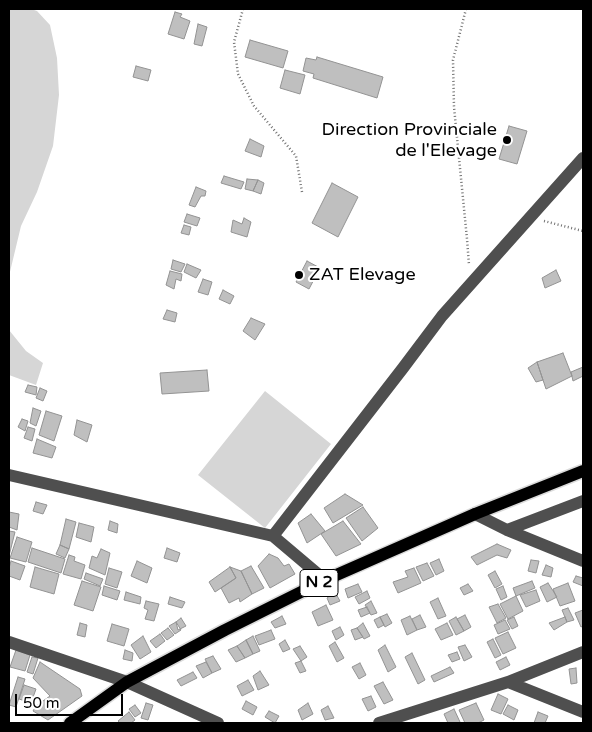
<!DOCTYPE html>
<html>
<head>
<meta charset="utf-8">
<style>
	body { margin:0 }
	#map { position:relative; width:592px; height:732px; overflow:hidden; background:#fff; font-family:"Varela Round",sans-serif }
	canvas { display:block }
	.frame { position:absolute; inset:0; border:10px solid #000; pointer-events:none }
	.scale { position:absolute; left:15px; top:694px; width:108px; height:22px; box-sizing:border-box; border:2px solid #000; border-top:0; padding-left:6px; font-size:15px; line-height:18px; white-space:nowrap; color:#000; -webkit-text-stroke:4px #fff; paint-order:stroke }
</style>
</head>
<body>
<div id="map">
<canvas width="592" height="732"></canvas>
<div class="frame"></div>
<div class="scale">50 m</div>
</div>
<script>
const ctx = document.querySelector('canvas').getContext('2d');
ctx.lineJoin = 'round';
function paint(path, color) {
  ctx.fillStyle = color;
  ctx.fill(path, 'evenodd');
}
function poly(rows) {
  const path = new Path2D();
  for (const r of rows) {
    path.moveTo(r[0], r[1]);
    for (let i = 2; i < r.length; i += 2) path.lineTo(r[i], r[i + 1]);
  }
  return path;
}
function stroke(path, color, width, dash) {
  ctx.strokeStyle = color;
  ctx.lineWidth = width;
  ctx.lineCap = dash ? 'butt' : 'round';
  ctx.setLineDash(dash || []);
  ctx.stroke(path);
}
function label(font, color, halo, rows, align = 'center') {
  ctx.font = font + ' "Varela Round",sans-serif';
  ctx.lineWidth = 4;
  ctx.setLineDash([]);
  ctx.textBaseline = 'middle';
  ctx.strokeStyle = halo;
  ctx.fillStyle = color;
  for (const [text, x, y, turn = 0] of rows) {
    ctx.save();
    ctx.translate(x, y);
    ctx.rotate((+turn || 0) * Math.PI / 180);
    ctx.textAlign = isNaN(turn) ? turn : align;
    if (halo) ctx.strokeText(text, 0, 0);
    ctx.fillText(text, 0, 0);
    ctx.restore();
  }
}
paint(poly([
	[9,9,31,9,37,11,50,25,57,58,59,95,53,146,37,192,21,226,9,276],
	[9,330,26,351,43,363,36,385,9,375],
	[265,391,331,444,265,528,198,475]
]), '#d6d6d6');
const building = poly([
	[175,12,182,14,180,17,190,21,184,39,168,34,175,12],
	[198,24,207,27,202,46,194,44,198,24],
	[250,40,288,51,283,68,245,57,250,40],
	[317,57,383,77,377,98,313,78,314,74,303,71,306,58,316,60,317,57],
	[136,66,151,70,148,81,133,77,136,66],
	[285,70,305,75,300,94,280,88,285,70],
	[509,126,527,131,517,164,499,159,509,126],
	[250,139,264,146,261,157,245,151,250,139],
	[224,176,244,182,241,189,221,183,224,176],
	[247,179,258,180,253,191,245,189,247,179],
	[258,180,264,183,261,194,253,191,258,180],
	[332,183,358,197,338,237,312,223,332,183],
	[196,187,206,191,205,196,201,196,195,207,189,205,196,187],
	[187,214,200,218,197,226,184,222,187,214],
	[244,218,251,222,247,237,231,232,233,220,242,224,244,218],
	[184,225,191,227,189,235,181,233,184,225],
	[173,260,185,264,181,272,171,269,173,260],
	[307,261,320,268,309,289,296,282,307,261],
	[187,264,201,270,196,278,184,272,187,264],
	[556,270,561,281,545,288,542,278,556,270],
	[170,271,182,274,181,281,176,279,174,289,166,285,170,271],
	[203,279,212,282,208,295,198,292,203,279],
	[223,290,234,296,230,304,219,299,223,290],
	[167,310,177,313,175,322,163,319,167,310],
	[251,318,265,324,255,340,243,331,251,318],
	[563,353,572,376,546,389,537,362,563,353],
	[537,362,543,380,536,382,528,368,537,362],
	[583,367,583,376,573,381,571,372,583,367],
	[207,370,209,391,162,394,160,373,207,370],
	[28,385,37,387,36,395,25,392,28,385],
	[40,388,47,391,43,401,36,398,40,388],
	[33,408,41,411,36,426,30,423,33,408],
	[46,411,62,416,54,441,39,435,46,411],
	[22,419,28,421,25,431,18,427,22,419],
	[77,420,92,425,87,442,74,435,77,420],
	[28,427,35,429,32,441,24,438,28,427],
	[37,439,56,447,52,458,33,453,37,439],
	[345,494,363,505,333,523,324,508,345,494],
	[36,502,47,505,43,514,33,511,36,502],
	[363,507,378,528,362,541,346,518,363,507],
	[9,512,19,514,17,530,9,527,9,512],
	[311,514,325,531,307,543,298,523,311,514],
	[66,519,76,522,69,549,60,545,66,519],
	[110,521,118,524,117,533,108,530,110,521],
	[343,521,361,544,336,556,321,534,343,521],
	[79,523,94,527,91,542,76,537,79,523],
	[9,531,15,532,9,556,9,531],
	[17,537,32,542,26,562,10,558,17,537],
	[497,544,511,550,507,558,497,555,477,565,471,557,497,544],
	[60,545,69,549,65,558,56,554,60,545],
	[32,548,65,559,61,573,28,562,32,548],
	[167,548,180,553,177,562,164,558,167,548],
	[101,549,110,553,105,575,89,568,92,556,97,558,101,549],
	[269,554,278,558,284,566,289,564,295,574,270,588,258,566,269,554],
	[69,555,75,557,74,561,85,565,81,579,63,574,69,555],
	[439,559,444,571,436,575,430,563,439,559],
	[531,560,539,561,536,573,528,571,531,560],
	[11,561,25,566,20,580,9,576,9,568,11,561],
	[137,561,152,568,147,583,131,576,137,561],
	[427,563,434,576,423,581,416,567,427,563],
	[546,565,553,568,551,577,542,575,546,565],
	[251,566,264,588,252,594,241,571,251,566],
	[35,567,59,574,54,594,30,587,35,567],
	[230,567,241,571,252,594,240,602,239,598,229,603,221,588,236,578,230,567],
	[230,567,236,578,215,592,209,582,230,567],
	[109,568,122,572,117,588,105,584,109,568],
	[414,568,421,583,398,593,393,582,408,577,405,571,414,568],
	[495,571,502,584,495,588,488,575,495,571],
	[86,573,103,579,100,586,84,579,86,573],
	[576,576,583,578,583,586,573,582,576,576],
	[82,581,101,587,93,611,74,605,82,581],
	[532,581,535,588,516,596,513,588,532,581],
	[548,583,557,597,547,602,540,587,548,583],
	[568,583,575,601,560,606,553,589,568,583],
	[358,584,362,592,348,598,345,589,358,584],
	[468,584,473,591,464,595,460,588,468,584],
	[104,586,120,591,117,600,102,595,104,586],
	[503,586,507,597,501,600,496,589,503,586],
	[536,590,540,601,526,607,520,595,536,590],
	[367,591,370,598,359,604,355,597,367,591],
	[126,592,141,597,140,604,124,600,126,592],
	[335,592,340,601,330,605,327,598,335,592],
	[516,596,523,611,508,619,500,604,516,596],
	[170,597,185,602,182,608,168,604,170,597],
	[438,598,446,616,438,619,430,602,438,598],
	[146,601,159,604,154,621,145,619,148,610,144,608,146,601],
	[371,601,377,613,371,615,365,605,371,601],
	[498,604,506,618,497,623,489,607,498,604],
	[326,605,333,620,318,626,312,612,326,605],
	[367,607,370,613,361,617,358,610,367,607],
	[568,608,574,620,567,622,562,610,568,608],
	[583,610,583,626,581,627,575,613,583,610],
	[387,614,392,623,385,627,380,617,387,614],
	[420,615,426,627,417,630,412,619,420,615],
	[465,615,471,627,464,631,457,619,465,615],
	[282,616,286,624,275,628,271,622,282,616],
	[410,616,417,630,407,635,401,620,410,616],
	[380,617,384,625,378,628,374,620,380,617],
	[456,617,464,631,456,635,449,621,456,617],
	[514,617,518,626,512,629,507,620,514,617],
	[565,617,567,622,554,630,549,623,565,617],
	[181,618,186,626,178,630,176,622,181,618],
	[505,620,510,629,498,634,494,625,505,620],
	[176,622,181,630,175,634,169,626,176,622],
	[80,623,87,625,85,637,77,635,80,623],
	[363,623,370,636,364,639,357,628,363,623],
	[447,623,453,635,441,640,435,629,447,623],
	[112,624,129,629,124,646,107,641,112,624],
	[340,627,344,635,336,640,332,631,340,627],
	[168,628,174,635,167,640,161,633,168,628],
	[357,628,363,637,355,640,351,630,357,628],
	[271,630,275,639,259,645,255,636,271,630],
	[508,632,516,648,503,654,495,638,508,632],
	[160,634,165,641,156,648,150,641,160,634],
	[143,636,151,652,140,659,131,645,143,636],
	[253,636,260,651,253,654,246,640,253,636],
	[493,639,501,655,495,658,487,642,493,639],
	[246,640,253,654,245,658,237,646,246,640],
	[285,640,290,649,283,652,279,644,285,640],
	[335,642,344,658,337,662,329,646,335,642],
	[385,645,396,667,388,672,378,650,385,645],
	[465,645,472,657,464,661,458,647,465,645],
	[237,646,245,658,236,662,228,650,237,646],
	[300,646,307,657,301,661,293,649,300,646],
	[16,650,30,655,25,671,10,667,16,650],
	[125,650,133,653,132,661,123,659,125,650],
	[457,652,460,659,452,662,448,655,457,652],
	[412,653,425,680,418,684,405,657,412,653],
	[213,656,221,669,212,673,205,659,213,656],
	[32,657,38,658,33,674,27,672,32,657],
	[506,657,510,665,500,670,496,662,506,657],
	[301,661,306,671,300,673,295,663,301,661],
	[40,662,80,689,82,696,48,720,33,711,36,706,50,696,33,678,40,662],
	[206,662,212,673,203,678,196,666,206,662],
	[360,663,366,675,359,679,352,667,360,663],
	[450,667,454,673,434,682,431,676,450,667],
	[576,668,577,683,571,684,569,669,576,668],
	[260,671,269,685,258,690,253,676,260,671],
	[193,672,197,678,181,686,177,680,193,672],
	[18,677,25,679,16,707,9,705,18,677],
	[248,680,254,690,242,696,237,686,248,680],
	[383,682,393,700,384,704,374,686,383,682],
	[24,685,36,689,31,703,19,699,24,685],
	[498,694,508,699,501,714,491,710,498,694],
	[371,696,376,707,368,711,362,699,371,696],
	[246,701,257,707,253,715,242,709,246,701],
	[146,703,153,705,148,720,141,718,146,703],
	[308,703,313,714,302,720,298,710,308,703],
	[476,703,484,720,478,723,465,723,459,710,476,703],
	[135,705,141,713,135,717,129,709,135,705],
	[508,705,518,710,514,720,503,714,508,705],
	[328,706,334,718,325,720,321,710,328,706],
	[454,709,460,722,458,723,448,723,444,714,454,709],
	[269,711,279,716,275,723,265,717,269,711],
	[129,712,135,720,131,723,120,723,118,721,129,712],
	[538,712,548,716,545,723,534,723,538,712]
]);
paint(building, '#bfbfbf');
stroke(building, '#939393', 1);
const major = poly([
	[70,723,127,682,225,630,325,580,475,514,583,471]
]);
stroke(major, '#dbdbdb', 15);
stroke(poly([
	[243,9,234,42,238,74,254,106,296,156,302,192],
	[466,9,453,60,454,107,467,239,469,265],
	[544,221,583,231]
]), '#717171', 2.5, [1, 2.5]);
stroke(poly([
	[9,475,273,536,325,580],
	[475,514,507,530,583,561],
	[507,530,583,501],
	[273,536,403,368,442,316,583,158],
	[9,642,127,682,218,723],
	[508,682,583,712],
	[379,723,508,682,583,652]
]), '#4f4f4f', 12);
stroke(major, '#000', 12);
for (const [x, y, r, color] of [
	[507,140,5,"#000"],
	[299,275,5,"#000"]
]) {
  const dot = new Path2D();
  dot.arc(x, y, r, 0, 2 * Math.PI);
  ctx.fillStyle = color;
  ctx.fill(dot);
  stroke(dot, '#fff', 2);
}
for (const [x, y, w] of [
	[319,583,38]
]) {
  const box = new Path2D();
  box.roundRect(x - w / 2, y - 13.5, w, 27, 4);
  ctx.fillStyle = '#fff';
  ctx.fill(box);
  stroke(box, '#000', 1);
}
label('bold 16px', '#000', null, [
	["N 2",319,583]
]);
label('18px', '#000', '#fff', [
	["Direction Provinciale",497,130],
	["de l'Elevage",497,151],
	["ZAT Elevage",309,275,"left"]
], 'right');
</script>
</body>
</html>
